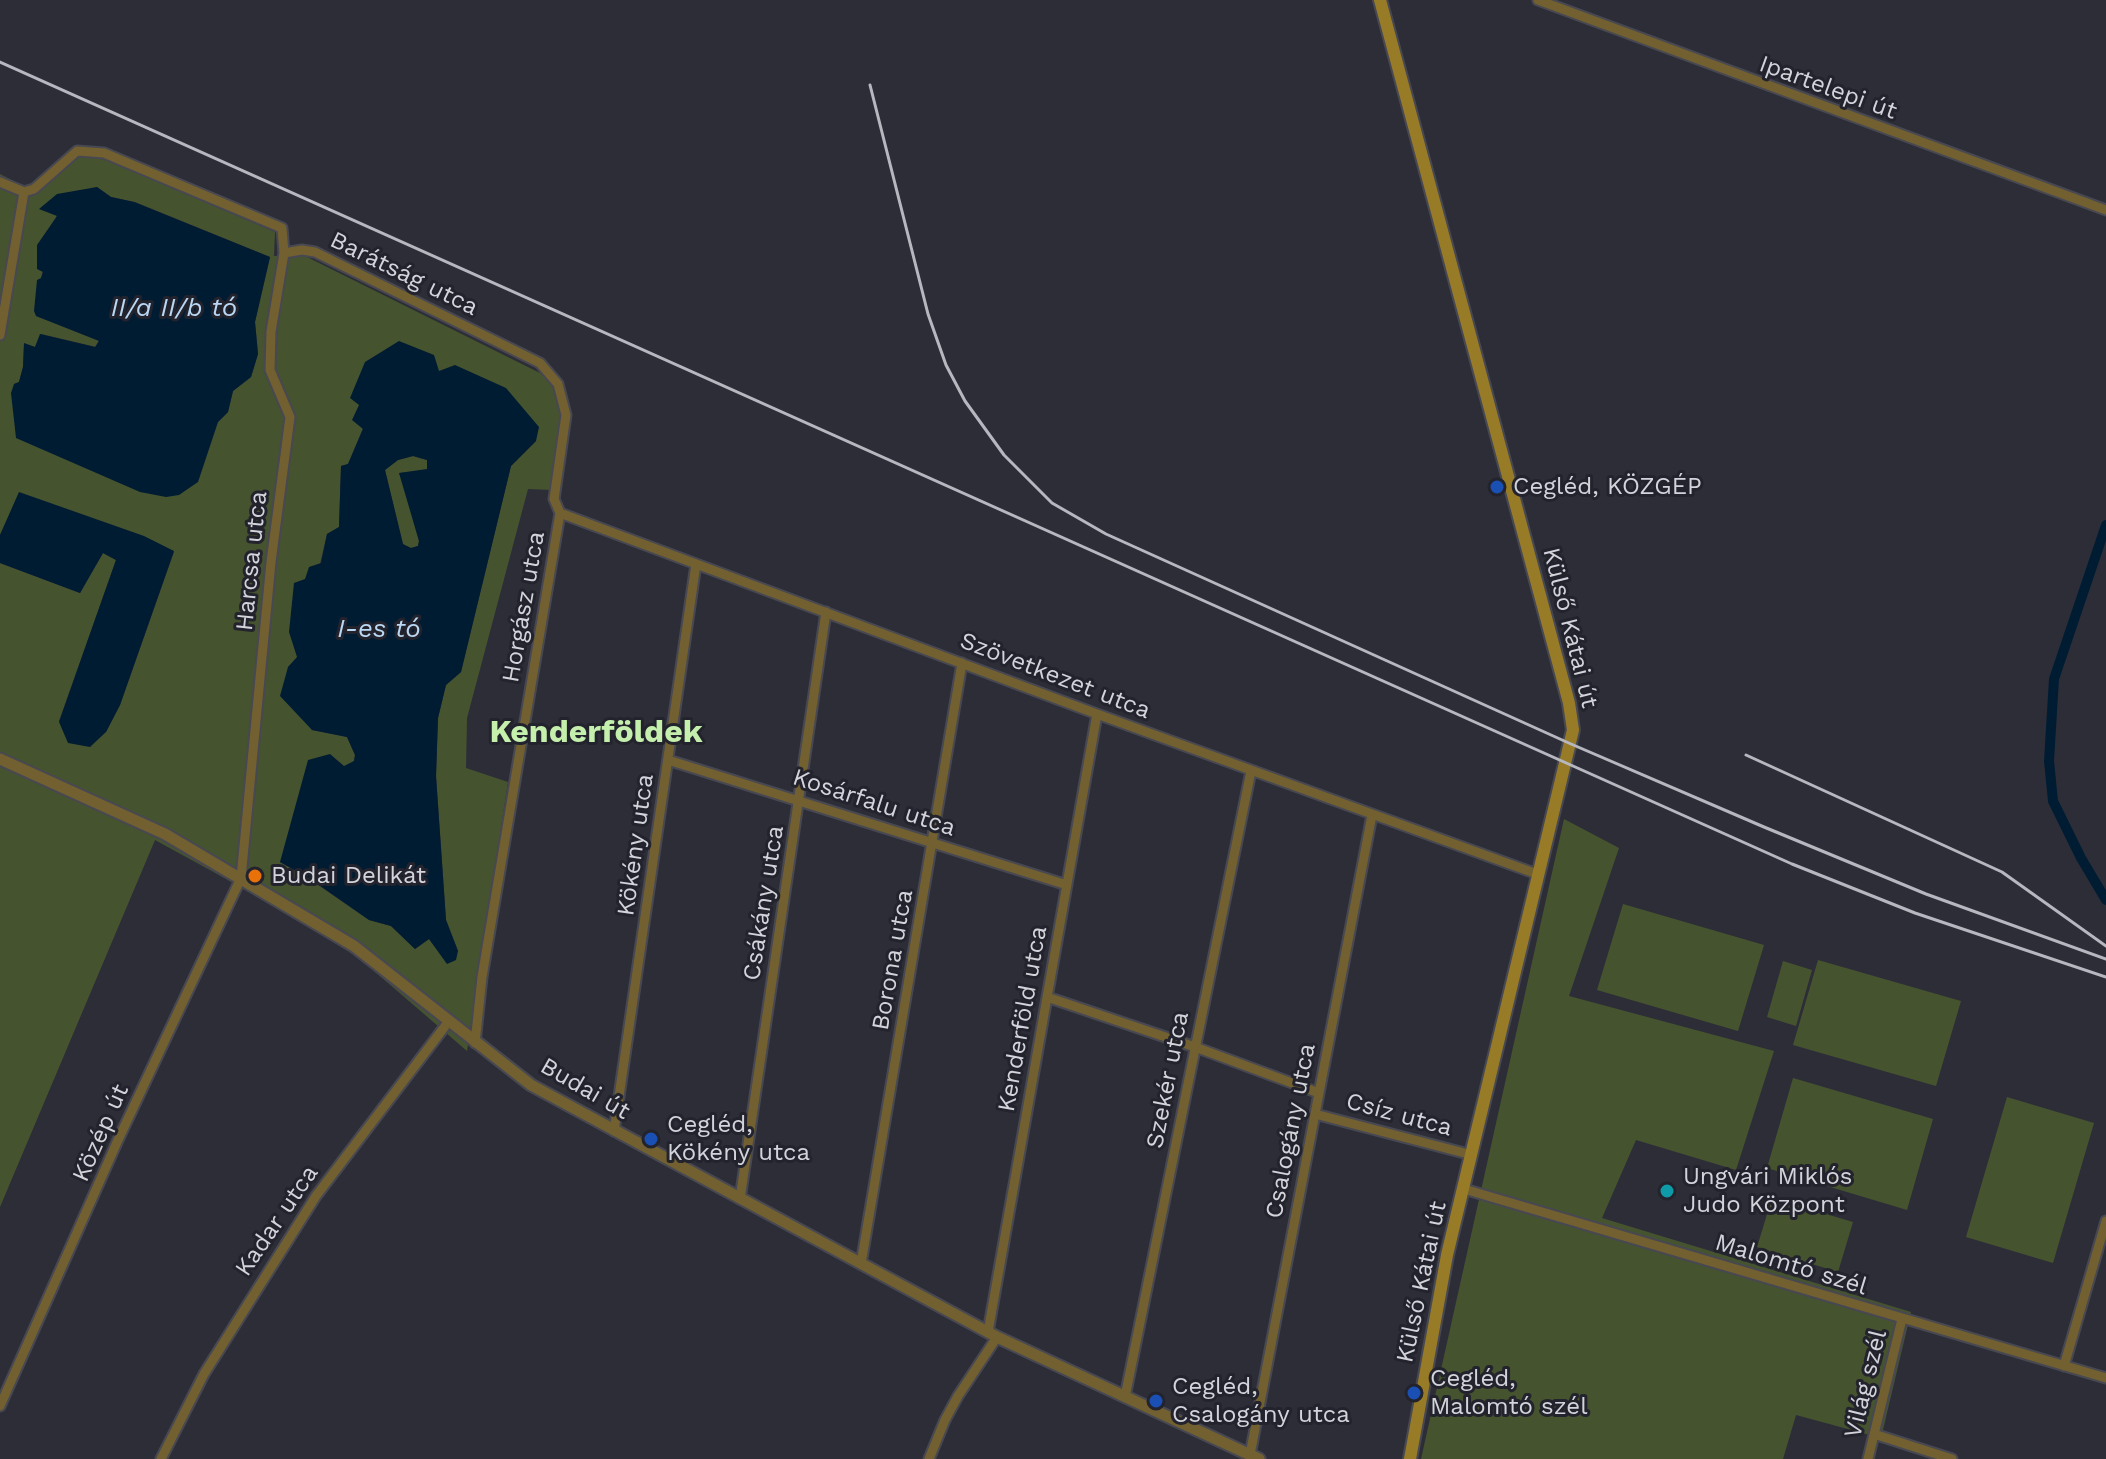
<!DOCTYPE html>
<html>
<head>
<meta charset="utf-8">
<style>
	body { margin:0 }
	canvas { display:block; background:#2c2d37 }
</style>
</head>
<body>
<canvas width="2106" height="1459"></canvas>
<script>
const ctx = document.querySelector('canvas').getContext('2d');
ctx.lineJoin = 'round';
function paint(path, color) {
  ctx.fillStyle = color;
  ctx.fill(path, 'evenodd');
}
function poly(rows) {
  const path = new Path2D();
  for (const r of rows) {
    path.moveTo(r[0], r[1]);
    for (let i = 2; i < r.length; i += 2) path.lineTo(r[i], r[i + 1]);
  }
  return path;
}
function stroke(path, color, width, dash) {
  ctx.strokeStyle = color;
  ctx.lineWidth = width;
  ctx.lineCap = dash ? 'butt' : 'round';
  ctx.setLineDash(dash || []);
  ctx.stroke(path);
}
function label(font, color, halo, rows, align = 'center') {
  ctx.font = font + ' "Work Sans",sans-serif';
  ctx.lineWidth = 6;
  ctx.setLineDash([]);
  ctx.textBaseline = 'middle';
  ctx.strokeStyle = halo;
  ctx.fillStyle = color;
  for (const [text, x, y, turn = 0] of rows) {
    ctx.save();
    ctx.translate(x, y);
    ctx.rotate((+turn || 0) * Math.PI / 180);
    ctx.textAlign = isNaN(turn) ? turn : align;
    if (halo) ctx.strokeText(text, 0, 0);
    ctx.fillText(text, 0, 0);
    ctx.restore();
  }
}
paint(poly([
	[74,146,275,232,274,256,303,255,550,378,564,416,553,490,528,489,467,718,466,768,508,782,467,1051,359,958,281,909,155,840,0,1207,0,563,80,593,103,553,116,560,59,721,106,732,120,705,174,552,19,493,0,535,0,174,27,188],
	[97,187,111,197,135,202,270,257,255,322,258,354,251,377,233,391,228,412,218,422,14,384,19,382,23,367,24,344,35,347,41,334,96,347,99,340,36,316,41,278,57,215,40,209],
	[359,404,536,441,511,466,461,672,446,685,438,718,436,776,446,920,458,951,447,963,429,939,415,949,391,926,369,920,308,878,280,862,344,767,354,761,355,755,347,737,312,730,288,667,298,657,327,534,339,527,341,466,348,464,363,428],
	[413,456,427,460,427,470,400,473,419,541,418,546,411,548,403,545,385,470,398,460],
	[1564,819,1619,848,1569,996,1774,1051,1736,1170,1636,1140,1602,1218,1911,1312,1881,1438,1796,1415,1783,1459,1421,1459],
	[1623,904,1764,945,1738,1031,1597,990],
	[1818,960,1961,1001,1936,1086,1793,1045],
	[1783,961,1812,970,1796,1026,1767,1017],
	[1793,1078,1933,1119,1907,1210,1767,1168],
	[2007,1097,2094,1123,2053,1263,1966,1237],
	[1772,1198,1853,1222,1838,1272,1757,1247]
]), '#46532f');
paint(poly([
	[97,187,111,197,134,202,270,257,255,322,258,354,251,377,233,391,228,412,218,422,198,482,179,495,166,497,140,492,16,438,11,393,14,384,19,382,23,367,24,343,35,347,40,334,95,347,99,341,36,316,34,311,37,280,41,278,43,272,37,269,37,245,57,216,39,209,57,194],
	[399,341,434,355,439,371,455,365,506,388,539,427,536,441,511,466,461,672,446,685,438,718,436,776,446,920,458,951,456,960,447,964,429,939,415,949,391,926,369,920,309,878,280,862,308,760,330,754,344,766,354,761,355,755,347,737,312,730,280,696,288,667,297,657,289,632,294,583,305,579,309,567,321,563,327,534,339,527,341,466,348,464,363,429,352,420,359,405,350,398,365,362],
	[413,456,427,460,427,469,399,473,419,541,418,546,411,548,403,544,385,470,398,460],
	[19,492,144,536,174,551,120,705,106,732,90,747,68,743,59,722,116,560,103,553,80,593,0,563,0,535]
]), '#001c33');
stroke(poly([
	[2106,525,2054,679,2049,761,2053,801,2081,858,2106,900]
]), '#001c33', 10);
const minor = poly([
	[1538,0,2106,210],
	[0,182,24,192,34,189,77,151,104,153,282,228,284,253,271,332,270,370,290,417,271,562,241,878,118,1140,0,1406],
	[284,253,302,250,315,252,540,363,558,384,566,415,554,499,560,513,482,977,475,1043],
	[0,335,24,192],
	[560,513,1097,714,1537,874],
	[668,760,1067,885],
	[1047,997,1195,1047,1319,1093],
	[1315,1114,1472,1155],
	[614,1131,696,564],
	[1464,1189,2106,1378],
	[740,1199,826,612],
	[861,1264,962,663],
	[988,1332,1097,714],
	[2064,1366,2106,1221],
	[1125,1397,1251,771],
	[1874,1434,1952,1459],
	[1250,1455,1372,815],
	[161,1459,204,1374,316,1196,449,1021],
	[929,1459,945,1420,958,1396,997,1337],
	[1868,1459,1902,1319]
]);
const tertiary = poly([
	[0,759,165,834,354,946,531,1085,997,1337,1259,1459]
]);
const secondary = poly([
	[1380,0,1569,703,1573,730,1447,1255,1410,1459]
]);
stroke(minor, '#474851', 13);
stroke(tertiary, '#474851', 15);
stroke(secondary, '#474851', 16);
stroke(minor, '#726030', 9);
stroke(tertiary, '#726030', 11);
stroke(secondary, '#987b27', 12);
stroke(poly([
	[0,62,1792,864,1915,913,2106,977],
	[870,85,928,314,946,365,965,401,1004,455,1052,503,1106,534,1571,744,1764,827,1926,894,2106,959],
	[1746,755,2002,872,2106,946]
]), '#b6b7bf', 3);
for (const [x, y, r, color] of [
	[1497,487,8,"#1a4fb4"],
	[255,876,8,"#e8710a"],
	[651,1139,8,"#1a4fb4"],
	[1667,1191,8,"#0f9aa8"],
	[1414,1393,8,"#1a4fb4"],
	[1156,1401,8,"#1a4fb4"]
]) {
  const dot = new Path2D();
  dot.arc(x, y, r, 0, 2 * Math.PI);
  ctx.fillStyle = color;
  ctx.fill(dot);
  stroke(dot, '#23232d', 3);
}
label('24px', '#d3d4db', '#23232d', [
	["Ipartelepi út",1828,88,20],
	["Barátság utca",404,274,26],
	["Harcsa utca",252,561,-84],
	["Horgász utca",524,607,-80],
	["Külső Kátai út",1570,628,76],
	["Szövetkezet utca",1055,676,21],
	["Kosárfalu utca",874,803,18],
	["Kökény utca",636,845,-82],
	["Csákány utca",764,903,-81],
	["Borona utca",893,960,-80],
	["Kenderföld utca",1023,1019,-80],
	["Szekér utca",1168,1080,-79],
	["Budai út",585,1089,30],
	["Csíz utca",1399,1115,15],
	["Csalogány utca",1291,1131,-79],
	["Közép út",101,1133,-66],
	["Kadar utca",277,1221,-56],
	["Malomtó szél",1791,1265,17],
	["Külső Kátai út",1422,1282,-78],
	["Világ szél",1866,1384,-76]
]);
label('24px', '#d3d4db', '#23232d', [
	["Cegléd, KÖZGÉP",1513,487],
	["Budai Delikát",271,876],
	["Cegléd,",667,1125],
	["Kökény utca",667,1153],
	["Ungvári Miklós",1683,1177],
	["Judo Központ",1683,1205],
	["Cegléd,",1430,1379],
	["Malomtó szél",1430,1407],
	["Cegléd,",1172,1387],
	["Csalogány utca",1172,1415]
], 'left');
label('italic 26px', '#bad8f4', '#23232d', [
	["II/a II/b tó",174,308],
	["I-es tó",379,629]
]);
label('bold 32px', '#c4efac', '#23232d', [
	["Kenderföldek",596,733]
]);
</script>
</body>
</html>
